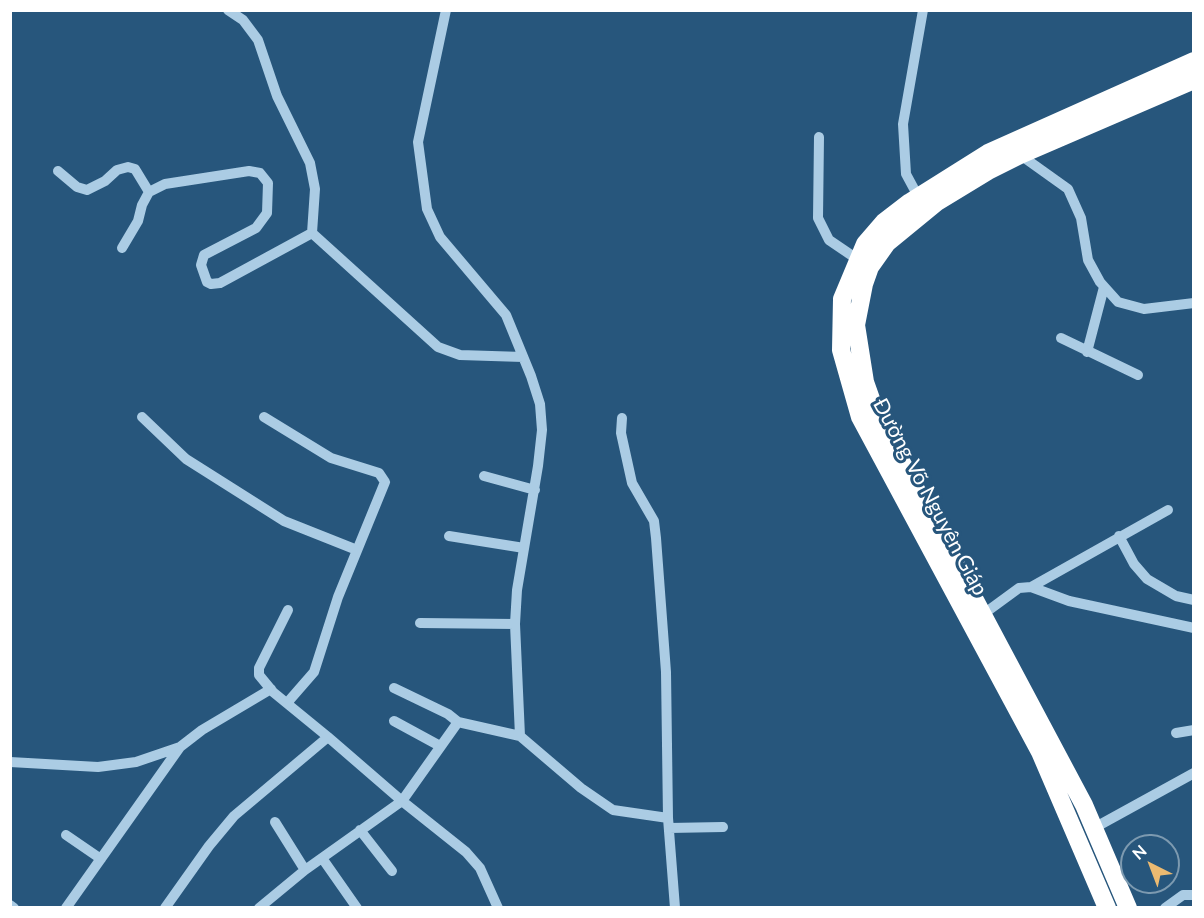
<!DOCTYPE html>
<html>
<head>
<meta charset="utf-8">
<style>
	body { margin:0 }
	#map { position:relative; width:1204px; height:918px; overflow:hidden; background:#27567c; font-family:Lato,sans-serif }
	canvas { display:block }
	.frame { position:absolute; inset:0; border:12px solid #fff; pointer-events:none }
	.north { position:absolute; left:1120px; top:834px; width:60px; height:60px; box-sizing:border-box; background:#27567c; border:2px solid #7d9ab0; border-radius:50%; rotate:318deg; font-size:16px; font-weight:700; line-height:24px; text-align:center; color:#fff }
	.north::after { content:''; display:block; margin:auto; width:21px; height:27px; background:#ecba71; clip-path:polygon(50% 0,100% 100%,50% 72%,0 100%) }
</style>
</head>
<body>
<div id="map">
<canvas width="1204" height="918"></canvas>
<div class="frame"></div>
<div class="north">N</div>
</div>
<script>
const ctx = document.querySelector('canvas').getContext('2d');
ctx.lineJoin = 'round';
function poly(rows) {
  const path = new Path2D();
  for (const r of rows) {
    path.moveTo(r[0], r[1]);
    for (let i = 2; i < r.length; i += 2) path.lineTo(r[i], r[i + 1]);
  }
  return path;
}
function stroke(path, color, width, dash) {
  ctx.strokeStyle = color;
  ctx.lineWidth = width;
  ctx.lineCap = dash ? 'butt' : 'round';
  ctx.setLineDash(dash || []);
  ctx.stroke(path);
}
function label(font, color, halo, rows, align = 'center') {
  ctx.font = font + ' Lato,sans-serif';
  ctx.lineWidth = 6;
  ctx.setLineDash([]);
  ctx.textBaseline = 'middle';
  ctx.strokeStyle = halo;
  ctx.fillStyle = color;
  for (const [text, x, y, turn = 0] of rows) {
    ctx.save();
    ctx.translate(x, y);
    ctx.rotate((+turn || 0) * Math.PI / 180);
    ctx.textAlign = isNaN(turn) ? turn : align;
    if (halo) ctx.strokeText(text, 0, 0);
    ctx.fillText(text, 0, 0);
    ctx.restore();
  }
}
stroke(poly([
	[228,10,243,20,258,40,277,96,310,163,315,189,312,233],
	[446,10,418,142,427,209,440,237,506,315,531,376,540,404,542,430,538,466,517,590,515,624,520,736],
	[819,137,818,218,829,240,857,259],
	[1019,154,1068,189,1081,218,1088,260,1100,282,1118,302,1144,309,1194,303],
	[58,171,77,187,87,190,105,181,117,170,128,167,135,169,149,192],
	[920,200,906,174,903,124,923,10],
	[312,233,438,347,460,355,523,357],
	[122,248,138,221,142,205,149,192,165,184,249,171,260,173,268,183,267,213,256,228,204,255,201,265,207,282,211,284,220,283,312,233],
	[1061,338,1138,375],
	[1087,352,1104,287],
	[142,417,186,459,284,521,357,550],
	[264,417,331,458,379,473,385,482,338,597,314,672,287,703],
	[622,418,621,433,632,483,654,521,656,538,666,672,668,818,675,908],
	[484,476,535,490],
	[449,536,524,548],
	[1119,536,1134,564,1147,579,1176,596,1194,600],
	[1031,587,1168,510],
	[978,618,1019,588,1031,587,1069,601,1194,628],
	[420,623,515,624],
	[394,721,440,746],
	[458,722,520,736,581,788,613,810,668,818],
	[1176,733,1194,730],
	[328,737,402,801,458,722,448,714,394,688],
	[10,762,98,767,136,762,180,747],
	[275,822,305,870],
	[669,828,723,827],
	[1094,828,1194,773],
	[360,830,392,871],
	[66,835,101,859],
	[322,858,357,908],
	[10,905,14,908],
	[66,908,180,747,202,730,271,689],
	[165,908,209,846,234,816,328,737,273,692,259,675,259,668,288,610],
	[259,908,305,870,402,801,466,852,480,868,498,908],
	[1165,908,1183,895,1194,895]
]), '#abcce4', 10);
stroke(poly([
	[1107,908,1040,752,860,417,841,350,842,299,865,244,884,222,910,202,988,153,1194,61],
	[1128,908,1084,805,877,416,865,382,856,325,864,284,870,267,887,243,937,202,988,171,1020,155,1194,80]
]), '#fff', 18);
label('21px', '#fff', '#27567c', [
	["Đường Võ Nguyên Giáp",930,497,62]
]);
</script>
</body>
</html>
